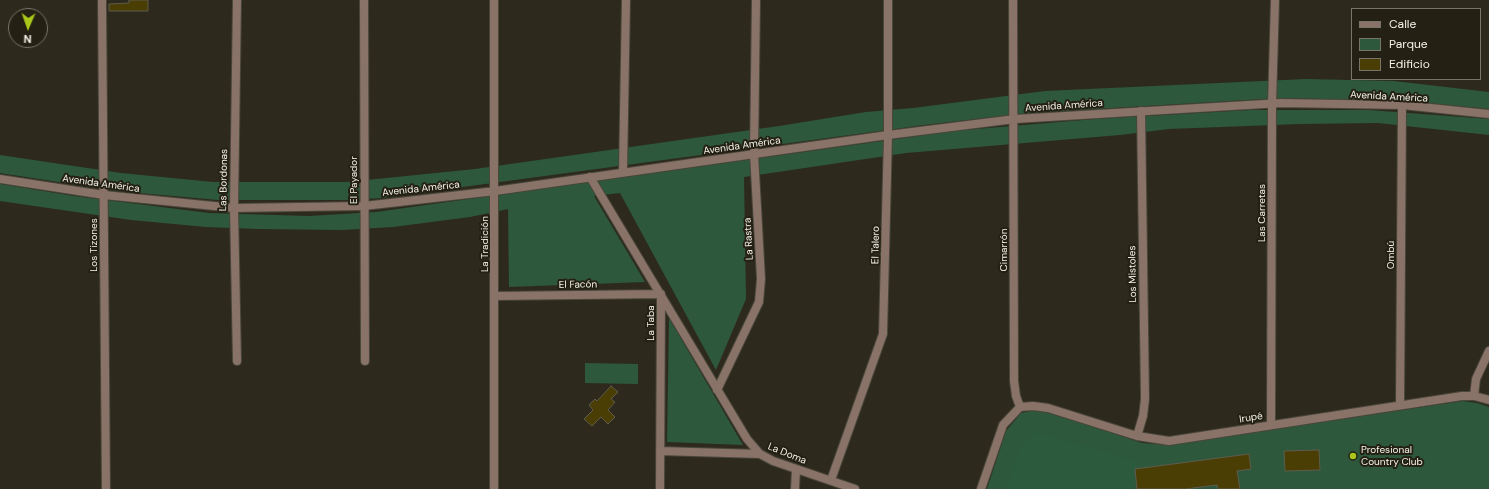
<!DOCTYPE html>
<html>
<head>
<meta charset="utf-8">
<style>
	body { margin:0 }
	#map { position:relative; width:1489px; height:489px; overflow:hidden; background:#2d2a1d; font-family:"DM Sans",sans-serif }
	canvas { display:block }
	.legend { position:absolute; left:1351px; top:8px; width:130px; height:72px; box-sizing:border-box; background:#242013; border:1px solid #787469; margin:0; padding:5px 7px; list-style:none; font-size:12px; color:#f5f3ea }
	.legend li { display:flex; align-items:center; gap:8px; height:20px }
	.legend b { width:20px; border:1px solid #787469 }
	.north { position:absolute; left:8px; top:8px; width:40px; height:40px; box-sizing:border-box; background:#242013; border:1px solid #787469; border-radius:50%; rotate:182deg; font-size:11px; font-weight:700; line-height:16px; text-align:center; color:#f5f3ea }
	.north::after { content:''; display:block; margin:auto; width:14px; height:18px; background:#a9c719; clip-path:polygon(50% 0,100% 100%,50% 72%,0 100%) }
</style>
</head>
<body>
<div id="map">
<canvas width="1489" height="489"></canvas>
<ul class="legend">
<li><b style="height:5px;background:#897268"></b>Calle</li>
<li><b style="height:11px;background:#2d583c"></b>Parque</li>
<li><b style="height:11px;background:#4a3e05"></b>Edificio</li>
</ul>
<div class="north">N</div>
</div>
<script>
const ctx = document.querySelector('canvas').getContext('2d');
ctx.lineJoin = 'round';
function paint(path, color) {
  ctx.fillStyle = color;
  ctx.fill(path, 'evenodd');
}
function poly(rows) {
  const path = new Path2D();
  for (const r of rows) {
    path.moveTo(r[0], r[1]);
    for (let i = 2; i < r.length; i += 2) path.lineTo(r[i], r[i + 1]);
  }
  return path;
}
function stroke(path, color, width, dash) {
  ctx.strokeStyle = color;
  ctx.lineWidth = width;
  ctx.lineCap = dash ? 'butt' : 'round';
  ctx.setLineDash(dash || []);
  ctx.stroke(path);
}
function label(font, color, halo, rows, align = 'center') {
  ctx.font = font + ' "DM Sans",sans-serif';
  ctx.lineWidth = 4;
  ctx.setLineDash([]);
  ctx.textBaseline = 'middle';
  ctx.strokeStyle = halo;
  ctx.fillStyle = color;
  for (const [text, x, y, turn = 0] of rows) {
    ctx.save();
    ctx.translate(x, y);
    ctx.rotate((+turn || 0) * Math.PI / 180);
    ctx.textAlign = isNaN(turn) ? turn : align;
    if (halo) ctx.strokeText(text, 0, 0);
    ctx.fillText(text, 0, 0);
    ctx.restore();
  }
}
paint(poly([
	[1306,79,1394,81,1489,92,1489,109,1406,101,1281,98,1028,113,924,125,381,198,351,200,218,200,117,191,0,173,0,155,121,173,213,182,347,182,475,169,779,126,866,112,913,108,1045,91],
	[1250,110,1369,110,1489,119,1489,135,1378,123,1299,124,1169,129,1120,135,906,153,744,177,746,299,716,370,620,193,594,196,645,282,509,287,508,209,470,217,393,227,342,230,258,229,206,227,131,220,0,201,0,184,74,196,209,213,309,216,376,212,953,131,1095,119],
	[669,318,743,445,667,442],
	[585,363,638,364,638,384,585,383],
	[1463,401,1477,403,1489,407,1489,489,987,489,1006,431,1021,413,1035,410,1051,412,1142,443,1167,445]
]), '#2d583c');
paint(poly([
	[1035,432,1140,462,1135,469,1133,489,1007,489,1019,449]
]), '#2b5a3c');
const building = poly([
	[129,0,148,0,148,11,109,11,109,4,129,3,129,0],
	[611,386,618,392,611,399,615,402,608,410,615,417,608,424,601,417,592,426,584,419,593,410,589,405,595,399,597,401,611,386],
	[1319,450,1320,470,1285,471,1284,451,1319,450],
	[1249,454,1251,469,1237,471,1240,489,1218,489,1217,485,1185,489,1137,489,1135,469,1249,454]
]);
paint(building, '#4a3e05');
stroke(building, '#5e5b4c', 1);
const minor = poly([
	[102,0,106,489],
	[364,0,365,361],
	[1013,0,1014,381,1016,396,1020,407],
	[623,172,626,0],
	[590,177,747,439,760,454],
	[495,296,661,294],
	[237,361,234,208,237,0],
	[717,390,759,302,761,279,754,154,756,0],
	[1474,396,1476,379,1489,351],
	[1400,405,1402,105],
	[1020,407,1033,406,1048,408,1137,436,1169,441,1462,396,1474,396,1489,400],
	[1271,425,1272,104,1275,0],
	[1137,436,1143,416,1145,399,1141,111],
	[660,451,760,454,773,461,855,489],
	[831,480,883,334,888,135,888,0],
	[660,489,661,295],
	[795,489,796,469],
	[981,489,1003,425,1020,407]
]);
const tertiary = poly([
	[494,0,494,489],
	[0,179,104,195,234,208,364,206,495,191,888,135,1015,119,1281,103,1402,105,1489,114]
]);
stroke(minor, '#49463a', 10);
stroke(tertiary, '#49463a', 10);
stroke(minor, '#897268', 8);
stroke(tertiary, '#897268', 8);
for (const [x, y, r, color] of [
	[1353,456,4,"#a9c719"]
]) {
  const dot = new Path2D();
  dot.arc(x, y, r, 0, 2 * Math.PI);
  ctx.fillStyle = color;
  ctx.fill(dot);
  stroke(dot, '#242013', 1.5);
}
label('10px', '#f5f3ea', '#242013', [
	["Avenida América",1389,97,3],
	["Avenida América",1064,106,-4],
	["Avenida América",742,146,-8],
	["Las Bordonas",224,180,-89],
	["El Payador",354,180,-90],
	["Avenida América",101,184,8],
	["Avenida América",421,189,-6],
	["Las Carretas",1262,213,-90],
	["La Rastra",749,239,-93],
	["La Tradición",485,244,-90],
	["Los Tizones",94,245,-90],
	["El Talero",876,245,-89],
	["Cimarrón",1004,250,-90],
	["Ombú",1391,255,-90],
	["Los Mistoles",1133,274,-91],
	["El Facón",578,285,-1],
	["La Taba",651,323,-90],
	["Irupé",1251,418,-9],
	["La Doma",787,454,22]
]);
label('10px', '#f5f3ea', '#242013', [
	["Profesional",1361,450],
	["Country Club",1361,462]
], 'left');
</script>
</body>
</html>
